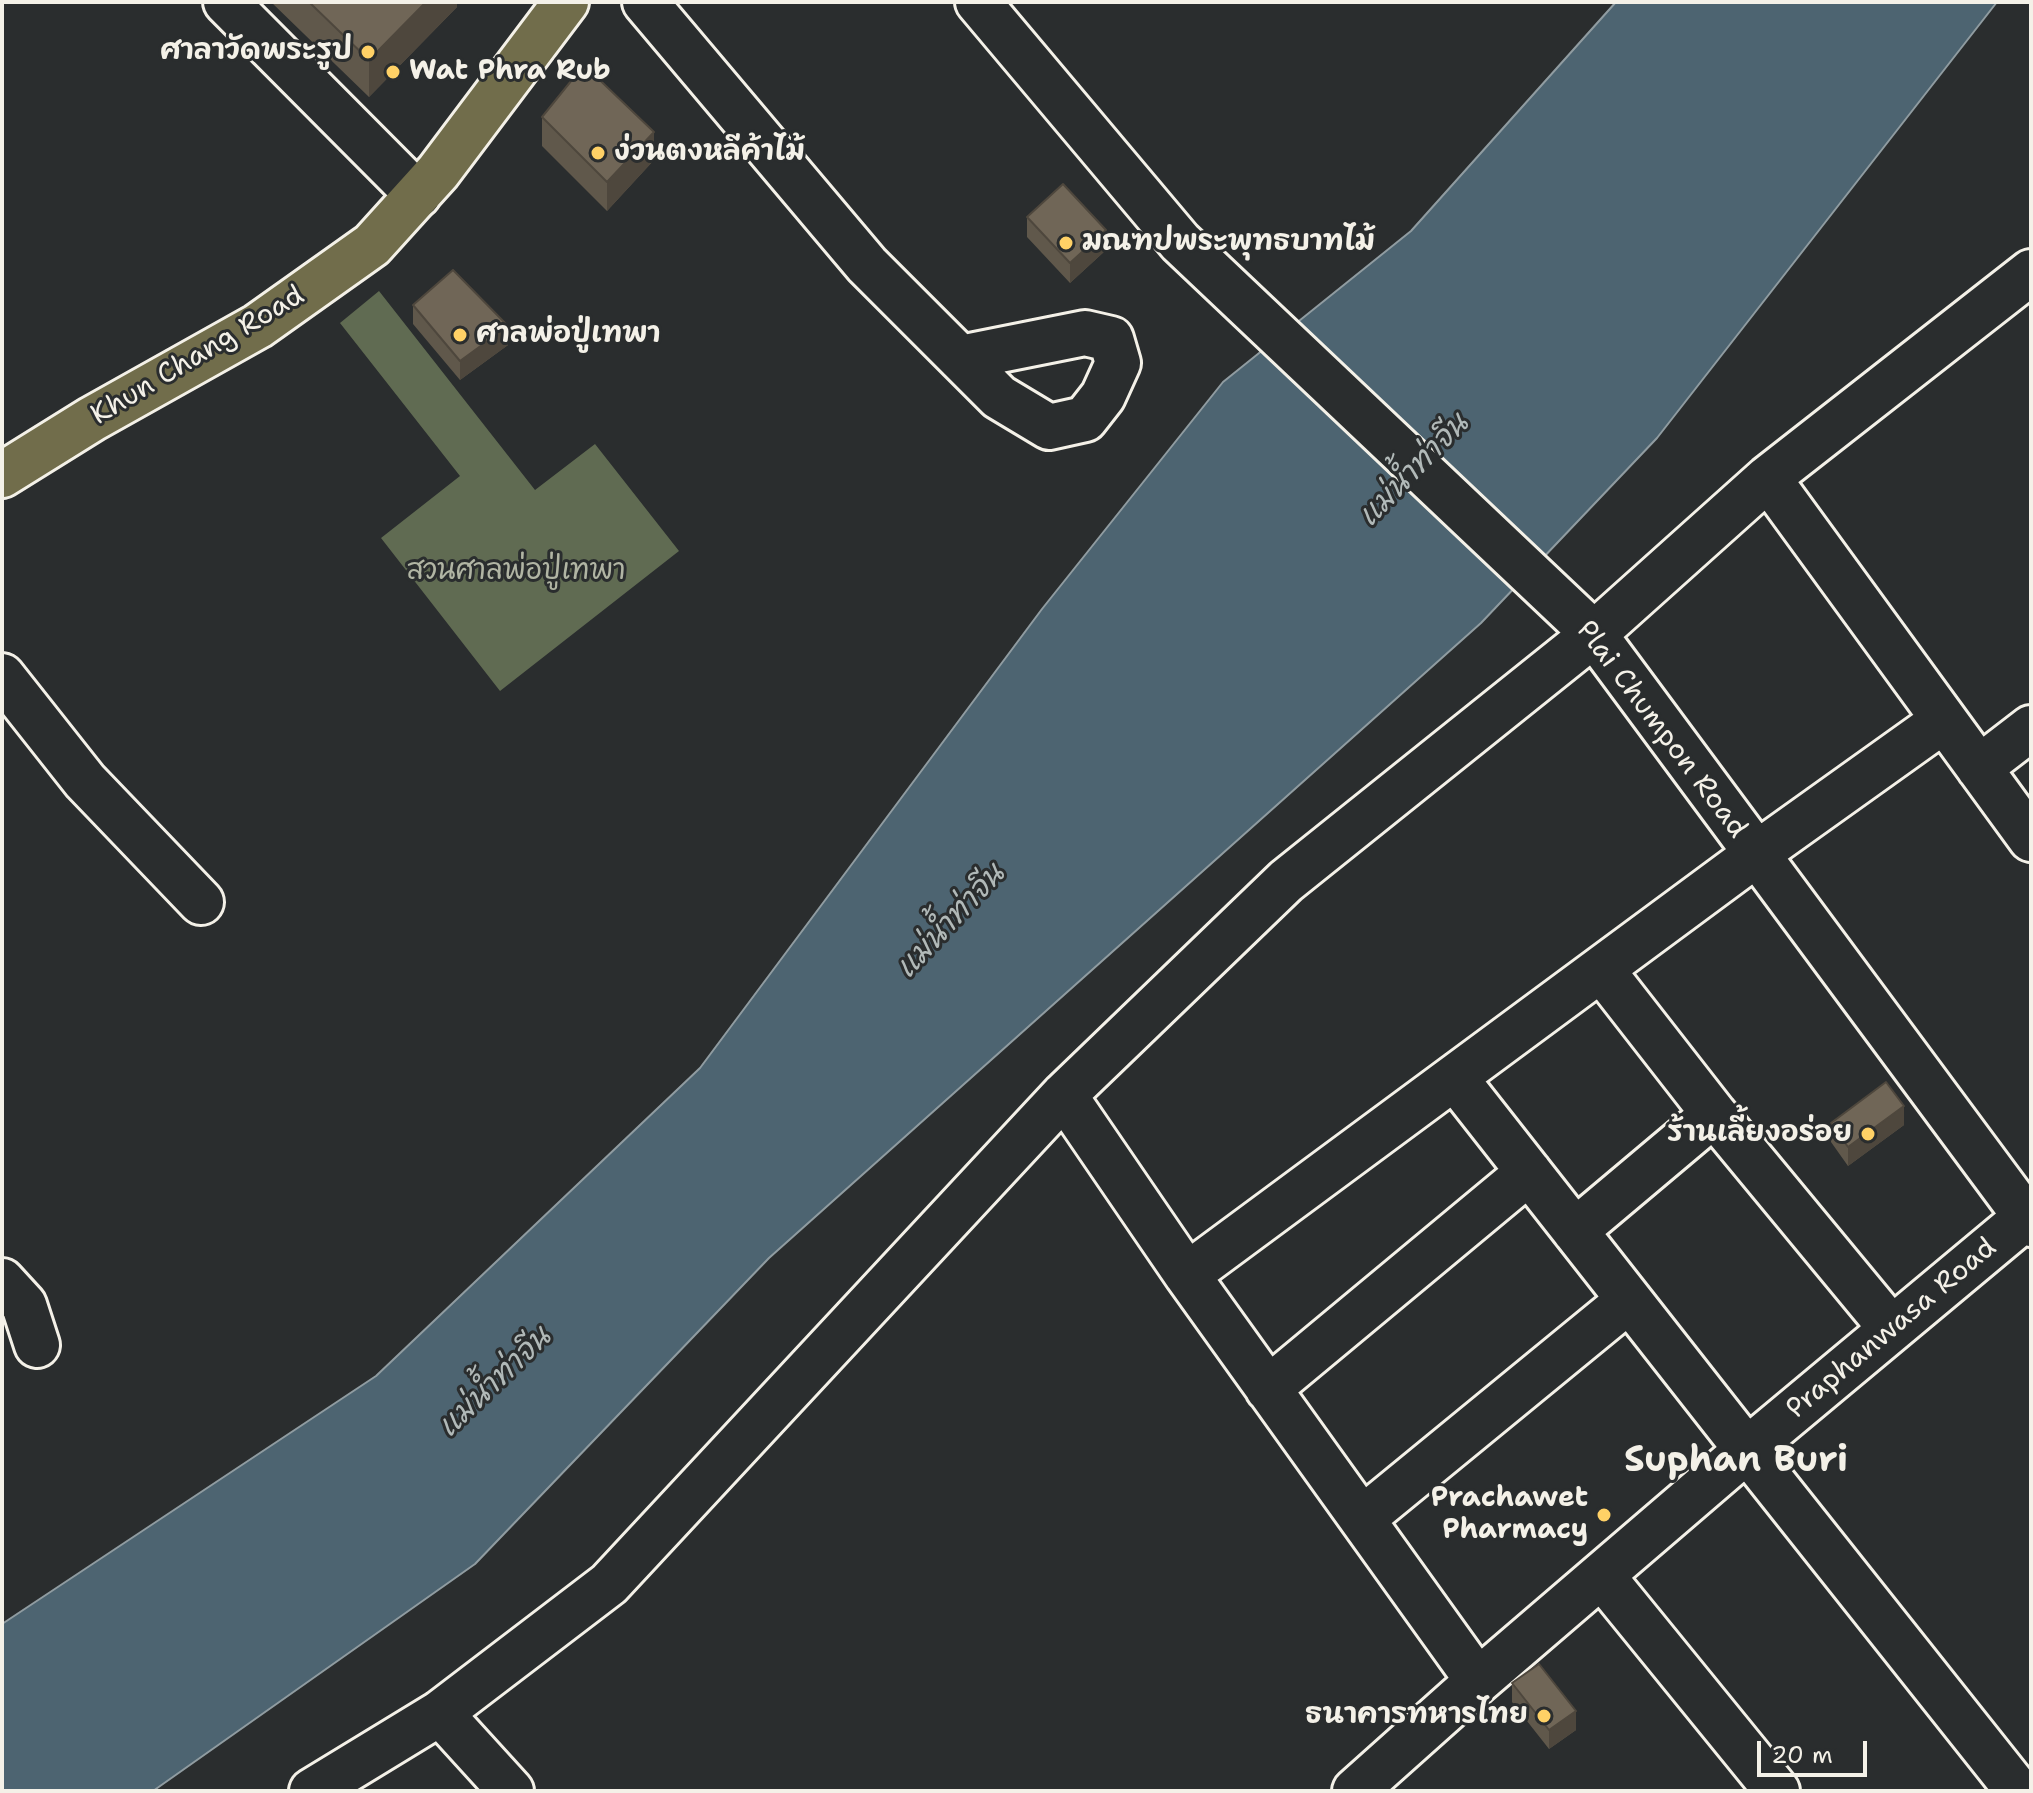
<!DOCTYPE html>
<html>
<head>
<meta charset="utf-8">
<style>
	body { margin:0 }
	#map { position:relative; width:2033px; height:1793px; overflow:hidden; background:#2a2d2e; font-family:"Shantell Sans",sans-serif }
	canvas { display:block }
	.frame { position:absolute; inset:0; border:4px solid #f4f1e8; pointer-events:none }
	.scale { position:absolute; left:1757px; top:1741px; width:110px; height:36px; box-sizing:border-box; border:4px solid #f4f1e8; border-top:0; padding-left:10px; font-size:24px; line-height:28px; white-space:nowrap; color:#f4f1e8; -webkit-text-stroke:6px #2a2d2e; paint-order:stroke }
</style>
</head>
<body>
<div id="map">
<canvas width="2033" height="1793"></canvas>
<div class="frame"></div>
<div class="scale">20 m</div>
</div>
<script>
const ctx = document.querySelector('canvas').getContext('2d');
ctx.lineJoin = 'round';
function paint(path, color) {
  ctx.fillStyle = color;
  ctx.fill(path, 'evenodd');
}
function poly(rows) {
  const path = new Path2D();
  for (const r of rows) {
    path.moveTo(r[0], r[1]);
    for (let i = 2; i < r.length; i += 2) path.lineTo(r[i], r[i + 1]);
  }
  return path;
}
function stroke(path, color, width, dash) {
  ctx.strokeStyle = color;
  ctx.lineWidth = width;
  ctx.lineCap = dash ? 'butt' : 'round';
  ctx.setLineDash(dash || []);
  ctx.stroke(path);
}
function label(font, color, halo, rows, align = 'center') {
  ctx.font = font + ' "Shantell Sans","Playpen Sans Thai",sans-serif';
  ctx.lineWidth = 6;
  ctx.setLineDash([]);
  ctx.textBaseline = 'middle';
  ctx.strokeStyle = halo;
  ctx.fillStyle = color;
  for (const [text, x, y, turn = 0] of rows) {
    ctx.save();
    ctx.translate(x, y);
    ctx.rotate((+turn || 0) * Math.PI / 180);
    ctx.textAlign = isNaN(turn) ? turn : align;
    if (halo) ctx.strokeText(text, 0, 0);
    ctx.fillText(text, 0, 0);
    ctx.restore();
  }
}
paint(poly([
	[379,291,535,490,595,444,679,551,500,691,381,538,460,476,340,323]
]), '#606b52');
const water = poly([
	[1616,2,1997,2,1657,438,1481,623,769,1258,475,1564,153,1791,2,1791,2,1624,376,1376,700,1068,1042,609,1223,382,1411,231,1616,2]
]);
paint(water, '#4d6471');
stroke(water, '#909ca1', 2);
const minor = poly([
	[226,2,418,195],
	[645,2,867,265,999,397,1049,427,1085,419,1103,396,1118,363,1111,339,1085,333,960,358],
	[978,2,1180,242,1594,634,2031,1224],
	[1768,478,2031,839],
	[2,676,85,781,201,902],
	[1979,768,2031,728],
	[1601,969,1714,1114,1891,1328],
	[1455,1078,1747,1450,2018,1791],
	[1064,1095,1187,1275,1478,1681],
	[1575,1231,1714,1114],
	[1187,1275,1755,855,1944,720],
	[2,1281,24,1305,37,1345],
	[1268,1389,1529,1172],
	[1362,1519,1629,1300],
	[1602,1576,1777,1791],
	[440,1713,511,1791],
	[312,1791,440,1713,609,1584,1064,1095,1286,881,1594,634,1768,478,2031,272],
	[1355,1791,1478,1681,1747,1450,2031,1213]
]);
const major = poly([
	[2,475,92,419,258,326,372,245,438,172,566,2]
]);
stroke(minor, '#f4f1e8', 50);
stroke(major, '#f4f1e8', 50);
stroke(minor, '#2a2d2e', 44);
stroke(major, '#716d4b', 44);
paint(poly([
	[271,2,457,2,457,7,369,97],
	[542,117,654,160,607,211,542,146],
	[1027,217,1106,250,1070,283,1027,237],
	[413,305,508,345,460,380,413,324],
	[1831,1123,1904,1125,1848,1166,1831,1142],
	[1512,1683,1576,1730,1549,1749,1512,1702]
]), '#60584b');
paint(poly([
	[426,2,457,2,457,7,369,97,369,60],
	[654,132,654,160,607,211,607,182],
	[1106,230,1106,250,1070,283,1070,263],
	[508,326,508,345,460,380,460,361],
	[1904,1106,1904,1125,1848,1166,1848,1147],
	[1576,1711,1576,1730,1549,1749,1549,1730]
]), '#4e473d');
const building = poly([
	[309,2,426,2,369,60,309,2],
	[584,65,654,132,607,182,542,117,584,65],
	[1063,184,1106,230,1070,263,1027,217,1063,184],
	[453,270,508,326,460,361,413,305,453,270],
	[1886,1082,1904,1106,1848,1147,1831,1123,1886,1082],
	[1539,1664,1576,1711,1549,1730,1512,1683,1539,1664]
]);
paint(building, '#706657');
stroke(building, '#4e473d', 2);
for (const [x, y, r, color] of [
	[368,52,8,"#ffd166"],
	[393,72,8,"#ffd166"],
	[598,153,8,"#ffd166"],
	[1066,243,8,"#ffd166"],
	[460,335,8,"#ffd166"],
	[1868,1134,8,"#ffd166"],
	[1604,1515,8,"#ffd166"],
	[1544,1716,8,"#ffd166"]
]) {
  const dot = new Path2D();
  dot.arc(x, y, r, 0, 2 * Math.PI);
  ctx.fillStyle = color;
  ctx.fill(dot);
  stroke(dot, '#2a2d2e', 3);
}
label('bold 28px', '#f4f1e8', '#2a2d2e', [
	["ศาลาวัดพระรูป",352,52],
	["Wat Phra Rub",409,72,"left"],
	["ง่วนตงหลีค้าไม้",614,153,"left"],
	["มณฑปพระพุทธบาทไม้",1082,243,"left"],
	["ศาลพ่อปู่เทพา",476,335,"left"],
	["ร้านเลี้ยงอร่อย",1852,1134],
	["Prachawet",1588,1499],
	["Pharmacy",1588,1531],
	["ธนาคารทหารไทย",1528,1716]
], 'right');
label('28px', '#f4f1e8', '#2a2d2e', [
	["Khun Chang Road",198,356,-31],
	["Plai Chumpon Road",1661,730,53],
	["Praphanwasa Road",1892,1329,-40]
]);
label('28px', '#b1b5a4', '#2a2d2e', [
	["สวนศาลพ่อปู่เทพา",516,572]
]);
label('italic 30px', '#b1b9b8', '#2a2d2e', [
	["แม่น้ำท่าจีน",1414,471,-46],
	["แม่น้ำท่าจีน",951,922,-47],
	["แม่น้ำท่าจีน",495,1383,-44]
]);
label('bold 36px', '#f4f1e8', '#2a2d2e', [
	["Suphan Buri",1736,1462]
]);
</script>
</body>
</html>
